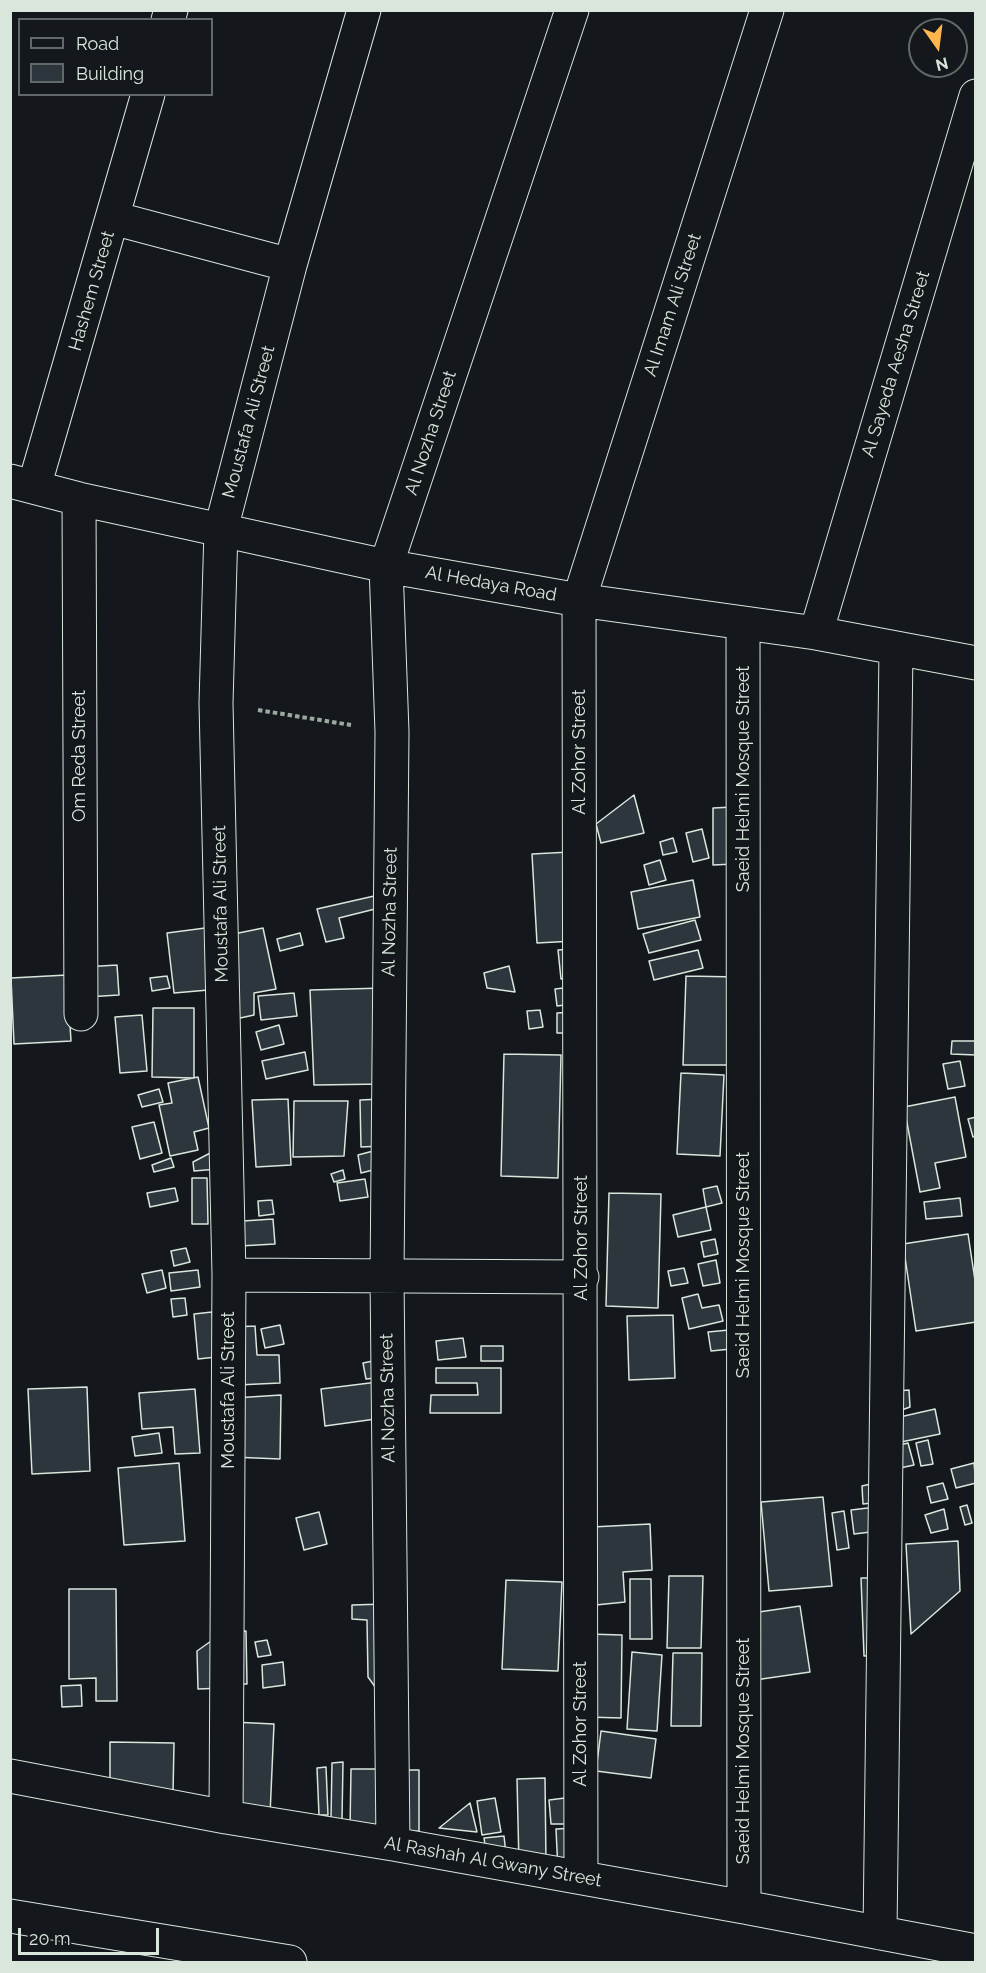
<!DOCTYPE html>
<html>
<head>
<meta charset="utf-8">
<style>
	body { margin:0 }
	#map { position:relative; width:986px; height:1973px; overflow:hidden; background:#14181c; font-family:Raleway,sans-serif }
	canvas { display:block }
	.frame { position:absolute; inset:0; border:12px solid #d8e6dc; pointer-events:none }
	.legend { position:absolute; left:18px; top:18px; width:195px; height:78px; box-sizing:border-box; background:#14181c; border:2px solid #626a69; margin:0; padding:8px 10px; list-style:none; font-size:18px; color:#d8e6dc }
	.legend li { display:flex; align-items:center; gap:12px; height:30px }
	.legend b { width:30px; border:2px solid #626a69 }
	.north { position:absolute; left:908px; top:18px; width:60px; height:60px; box-sizing:border-box; background:#14181c; border:2px solid #626a69; border-radius:50%; rotate:166deg; font-size:16px; font-weight:700; line-height:24px; text-align:center; color:#d8e6dc }
	.north::after { content:''; display:block; margin:auto; width:21px; height:27px; background:#ffb74d; clip-path:polygon(50% 0,100% 100%,50% 72%,0 100%) }
	.scale { position:absolute; left:18px; top:1928px; width:141px; height:27px; box-sizing:border-box; border:3px solid #d8e6dc; border-top:0; padding-left:8px; font-size:18px; line-height:21px; white-space:nowrap; color:#d8e6dc; -webkit-text-stroke:4px #14181c; paint-order:stroke }
</style>
</head>
<body>
<div id="map">
<canvas width="986" height="1973"></canvas>
<div class="frame"></div>
<ul class="legend">
<li><b style="height:8px;background:#14181c"></b>Road</li>
<li><b style="height:16px;background:#2c363c"></b>Building</li>
</ul>
<div class="north">N</div>
<div class="scale">20 m</div>
</div>
<script>
const ctx = document.querySelector('canvas').getContext('2d');
ctx.lineJoin = 'round';
function paint(path, color) {
  ctx.fillStyle = color;
  ctx.fill(path, 'evenodd');
}
function poly(rows) {
  const path = new Path2D();
  for (const r of rows) {
    path.moveTo(r[0], r[1]);
    for (let i = 2; i < r.length; i += 2) path.lineTo(r[i], r[i + 1]);
  }
  return path;
}
function stroke(path, color, width, dash) {
  ctx.strokeStyle = color;
  ctx.lineWidth = width;
  ctx.lineCap = dash ? 'butt' : 'round';
  ctx.setLineDash(dash || []);
  ctx.stroke(path);
}
function label(font, color, halo, rows, align = 'center') {
  ctx.font = font + ' Raleway,sans-serif';
  ctx.lineWidth = 4.5;
  ctx.setLineDash([]);
  ctx.textBaseline = 'middle';
  ctx.strokeStyle = halo;
  ctx.fillStyle = color;
  for (const [text, x, y, turn = 0] of rows) {
    ctx.save();
    ctx.translate(x, y);
    ctx.rotate((+turn || 0) * Math.PI / 180);
    ctx.textAlign = isNaN(turn) ? turn : align;
    if (halo) ctx.strokeText(text, 0, 0);
    ctx.fillText(text, 0, 0);
    ctx.restore();
  }
}
const building = poly([
	[634,795,644,833,601,843,596,824,634,795],
	[733,807,734,864,713,865,713,808,733,807],
	[702,829,709,858,693,862,686,833,702,829],
	[673,838,677,852,663,855,660,842,673,838],
	[570,852,574,941,537,943,532,854,570,852],
	[660,860,666,880,649,885,644,865,660,860],
	[693,880,700,917,638,929,631,892,693,880],
	[383,894,387,906,339,918,344,938,326,942,317,909,383,894],
	[695,920,701,940,649,953,643,934,695,920],
	[213,927,220,989,174,993,167,933,213,927],
	[263,928,276,989,254,993,254,1015,231,1020,229,935,263,928],
	[300,933,303,945,280,951,277,939,300,933],
	[573,949,576,977,561,979,558,950,573,949],
	[698,950,703,968,654,980,649,961,698,950],
	[117,965,119,995,86,997,84,967,117,965],
	[509,966,515,992,487,988,484,973,509,966],
	[67,975,71,1041,14,1044,11,978,67,975],
	[167,976,170,988,152,991,150,978,167,976],
	[686,976,738,977,735,1065,683,1065,686,976],
	[571,987,573,1004,557,1006,555,989,571,987],
	[384,988,384,1084,314,1085,310,990,384,988],
	[294,993,297,1016,261,1020,258,996,294,993],
	[153,1008,194,1008,194,1078,152,1077,153,1008],
	[540,1010,543,1027,529,1029,527,1011,540,1010],
	[573,1012,573,1033,557,1033,557,1013,573,1012],
	[142,1015,147,1071,120,1073,115,1017,142,1015],
	[279,1025,284,1044,261,1050,256,1032,279,1025],
	[952,1041,976,1041,976,1055,951,1054,952,1041],
	[305,1052,308,1070,266,1079,262,1061,305,1052],
	[504,1054,561,1055,558,1178,501,1176,504,1054],
	[960,1061,965,1086,948,1089,943,1064,960,1061],
	[681,1073,724,1075,720,1156,677,1154,681,1073],
	[198,1077,209,1128,194,1132,198,1150,170,1156,159,1105,172,1103,168,1083,198,1077],
	[159,1089,163,1102,142,1107,138,1095,159,1089],
	[955,1097,966,1157,935,1163,940,1188,920,1192,904,1107,955,1097],
	[288,1099,291,1165,256,1167,252,1100,288,1099],
	[381,1099,382,1146,361,1147,360,1100,381,1099],
	[294,1101,348,1101,344,1156,293,1157,294,1101],
	[976,1117,976,1136,973,1137,968,1119,976,1117],
	[154,1122,162,1153,140,1159,132,1127,154,1122],
	[216,1150,218,1169,194,1171,193,1162,216,1150],
	[377,1150,381,1168,361,1173,358,1155,377,1150],
	[171,1158,174,1167,154,1172,152,1165,171,1158],
	[343,1170,345,1179,334,1182,331,1174,343,1170],
	[192,1178,207,1178,208,1224,192,1224,192,1178],
	[365,1179,368,1197,340,1201,337,1183,365,1179],
	[717,1186,722,1203,706,1207,703,1189,717,1186],
	[175,1188,178,1201,150,1207,147,1193,175,1188],
	[609,1193,661,1194,658,1308,606,1306,609,1193],
	[960,1198,962,1216,926,1219,924,1202,960,1198],
	[272,1200,274,1214,259,1216,258,1201,272,1200],
	[706,1207,711,1230,678,1237,673,1215,706,1207],
	[273,1219,275,1244,240,1246,243,1221,273,1219],
	[968,1234,976,1287,976,1322,916,1331,903,1244,968,1234],
	[715,1239,718,1254,704,1257,701,1242,715,1239],
	[186,1248,190,1262,174,1266,171,1251,186,1248],
	[716,1260,720,1283,703,1286,698,1264,716,1260],
	[684,1268,688,1283,671,1286,668,1271,684,1268],
	[162,1270,166,1288,147,1293,142,1274,162,1270],
	[198,1270,200,1287,171,1291,169,1273,198,1270],
	[698,1294,702,1308,719,1305,723,1321,689,1329,682,1298,698,1294],
	[185,1298,187,1315,173,1317,171,1299,185,1298],
	[212,1312,216,1357,198,1359,194,1314,212,1312],
	[673,1315,675,1378,629,1380,627,1316,673,1315],
	[280,1325,284,1344,265,1348,261,1329,280,1325],
	[255,1326,257,1355,279,1355,280,1383,237,1385,234,1327,255,1326],
	[729,1330,731,1349,711,1351,708,1332,729,1330],
	[463,1338,466,1357,438,1360,436,1341,463,1338],
	[481,1346,503,1346,503,1361,481,1361,481,1346],
	[383,1359,385,1377,366,1379,363,1363,383,1359],
	[436,1368,501,1368,501,1413,430,1413,431,1395,478,1395,477,1383,436,1383,436,1368],
	[378,1382,383,1418,325,1426,321,1389,378,1382],
	[87,1387,90,1471,32,1474,28,1389,87,1387],
	[195,1389,200,1453,175,1454,173,1427,142,1429,139,1393,195,1389],
	[909,1390,910,1407,899,1411,897,1391,909,1390],
	[281,1395,280,1459,232,1457,234,1398,281,1395],
	[935,1409,940,1434,896,1443,891,1419,935,1409],
	[159,1433,162,1453,135,1456,132,1437,159,1433],
	[928,1440,933,1464,921,1466,916,1443,928,1440],
	[908,1443,914,1465,900,1468,895,1446,908,1443],
	[179,1463,185,1541,124,1545,118,1468,179,1463],
	[974,1463,976,1483,956,1488,951,1469,974,1463],
	[879,1482,880,1502,863,1504,862,1486,879,1482],
	[943,1483,948,1499,931,1503,927,1487,943,1483],
	[823,1497,832,1586,769,1591,761,1502,823,1497],
	[967,1505,972,1523,965,1525,960,1507,967,1505],
	[876,1507,879,1531,854,1534,851,1510,876,1507],
	[944,1509,948,1529,931,1533,925,1515,944,1509],
	[844,1511,849,1548,837,1550,832,1513,844,1511],
	[319,1512,327,1544,304,1550,296,1518,319,1512],
	[650,1524,652,1570,623,1572,625,1602,596,1605,592,1527,650,1524],
	[958,1541,960,1591,911,1634,906,1544,958,1541],
	[669,1576,703,1576,701,1648,667,1648,669,1576],
	[861,1578,878,1578,880,1655,864,1656,861,1578],
	[630,1579,651,1579,652,1639,630,1639,630,1579],
	[506,1580,562,1582,558,1671,502,1669,506,1580],
	[69,1589,116,1589,117,1701,96,1701,96,1678,69,1679,69,1589],
	[385,1604,386,1702,368,1677,367,1620,352,1619,352,1605,385,1604],
	[800,1606,810,1672,755,1680,745,1614,800,1606],
	[246,1631,247,1684,232,1684,231,1632,246,1631],
	[221,1634,225,1688,198,1689,197,1651,221,1634],
	[588,1634,622,1635,621,1718,586,1717,588,1634],
	[267,1640,271,1655,258,1657,255,1642,267,1640],
	[632,1652,662,1655,657,1731,627,1729,632,1652],
	[673,1653,702,1653,701,1726,671,1726,673,1653],
	[283,1662,285,1685,263,1688,262,1665,283,1662],
	[81,1685,82,1706,62,1707,61,1686,81,1685],
	[233,1722,274,1724,270,1815,228,1814,233,1722],
	[601,1731,656,1739,651,1778,596,1771,601,1731],
	[110,1742,174,1743,173,1794,110,1793,110,1742],
	[343,1762,342,1819,331,1819,332,1763,343,1762],
	[326,1767,328,1815,319,1815,317,1768,326,1767],
	[351,1769,386,1769,386,1841,350,1829,351,1769],
	[396,1770,419,1770,419,1831,396,1832,396,1770],
	[545,1778,546,1863,519,1864,517,1779,545,1778],
	[495,1798,501,1832,482,1835,477,1801,495,1798],
	[565,1798,567,1824,551,1824,549,1800,565,1798],
	[470,1803,477,1832,439,1828,470,1803],
	[575,1828,576,1871,558,1871,556,1829,575,1828],
	[504,1836,506,1854,487,1858,484,1838,504,1836]
]);
paint(building, '#2c363c');
stroke(building, '#d8e6dc', 1.5);
const street = poly([
	[168,20,171,10],
	[113,218,290,265],
	[10,481,79,499,386,566,579,600,816,633,976,663],
	[34,487,148,94],
	[79,499,81,1014],
	[743,623,744,1907],
	[816,633,976,96],
	[229,1275,582,1277],
	[10,1776,226,1817,393,1844,744,1907,976,1951],
	[226,1817,229,1275,216,703,221,529,290,265,364,10],
	[393,1844,387,1277,392,732,386,566,572,10],
	[581,1877,579,600,767,10],
	[10,1916,290,1962],
	[880,1933,896,648]
]);
stroke(street, '#d8e6dc', 35);
stroke(poly([
	[258,710,351,725]
]), '#9da8a2', 4, [4.5, 3]);
stroke(street, '#14181c', 33);
label('18px', '#d8e6dc', '#14181c', [
	["Hashem Street",92,291,-74],
	["Al Imam Ali Street",673,305,-72],
	["Al Sayeda Aesha Street",896,364,-73],
	["Moustafa Ali Street",249,422,-75],
	["Al Nozha Street",431,433,-72],
	["Al Hedaya Road",491,584,10],
	["Al Zohor Street",580,752,-90],
	["Om Reda Street",80,756,-90],
	["Saeid Helmi Mosque Street",744,779,-90],
	["Moustafa Ali Street",221,904,-91],
	["Al Nozha Street",390,912,-89],
	["Al Zohor Street",582,1238,-90],
	["Saeid Helmi Mosque Street",744,1265,-90],
	["Moustafa Ali Street",229,1390,-90],
	["Al Nozha Street",388,1398,-91],
	["Al Zohor Street",581,1724,-90],
	["Saeid Helmi Mosque Street",744,1751,-90],
	["Al Rashah Al Gwany Street",493,1862,10]
]);
</script>
</body>
</html>
